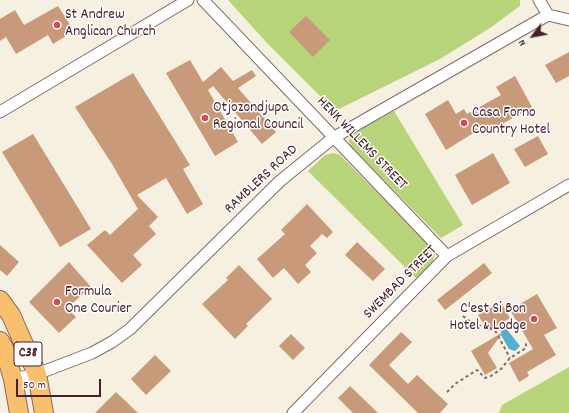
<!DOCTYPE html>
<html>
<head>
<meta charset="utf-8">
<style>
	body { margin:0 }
	#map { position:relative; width:569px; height:413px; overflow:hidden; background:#f6f0e0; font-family:Dekko,sans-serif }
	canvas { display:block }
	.north { position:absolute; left:513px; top:16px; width:40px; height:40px; -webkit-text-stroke:3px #fff; paint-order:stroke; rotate:238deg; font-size:11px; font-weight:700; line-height:16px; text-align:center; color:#4a1f2b }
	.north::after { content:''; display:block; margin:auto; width:14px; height:18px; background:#4a1f2b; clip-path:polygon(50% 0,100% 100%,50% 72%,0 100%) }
	.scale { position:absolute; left:16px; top:379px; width:85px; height:18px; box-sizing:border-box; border:2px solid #4a1f2b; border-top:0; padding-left:5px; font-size:12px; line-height:14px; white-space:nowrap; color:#4a1f2b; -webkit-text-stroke:3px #fff; paint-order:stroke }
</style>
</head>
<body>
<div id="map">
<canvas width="569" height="413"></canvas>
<div class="north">N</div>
<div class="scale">50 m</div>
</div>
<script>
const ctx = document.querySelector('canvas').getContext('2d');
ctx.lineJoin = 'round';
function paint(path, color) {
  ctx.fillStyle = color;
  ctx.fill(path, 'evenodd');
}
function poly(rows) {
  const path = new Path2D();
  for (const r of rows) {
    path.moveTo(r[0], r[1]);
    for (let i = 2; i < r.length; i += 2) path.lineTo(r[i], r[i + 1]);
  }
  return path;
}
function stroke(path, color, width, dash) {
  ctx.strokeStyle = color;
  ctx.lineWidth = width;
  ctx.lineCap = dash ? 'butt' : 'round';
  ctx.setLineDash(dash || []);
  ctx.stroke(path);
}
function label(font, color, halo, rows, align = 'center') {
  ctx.font = font + ' Dekko,sans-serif';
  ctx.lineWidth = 3;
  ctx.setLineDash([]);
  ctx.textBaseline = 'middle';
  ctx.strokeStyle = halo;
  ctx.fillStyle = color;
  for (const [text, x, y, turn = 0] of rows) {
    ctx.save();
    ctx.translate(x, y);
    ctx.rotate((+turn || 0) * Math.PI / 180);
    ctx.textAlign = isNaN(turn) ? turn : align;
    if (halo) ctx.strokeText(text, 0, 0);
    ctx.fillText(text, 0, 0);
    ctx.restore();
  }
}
paint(poly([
	[228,0,520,0,520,6,490,28,440,59,335,111,268,44],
	[394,111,463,225,441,238,351,147,349,142,350,135],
	[334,153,340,155,433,248,435,254,433,262,417,279,308,171,325,155],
	[569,367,569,413,499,413,502,405]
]), '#b7d47a');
paint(poly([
	[505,327,520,346,515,351,509,349,501,335,501,328]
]), '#54aed2');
paint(poly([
	[58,6,74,31,53,44,48,35,16,54,6,37,0,41,0,19,15,10,24,25],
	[306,16,330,40,313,57,289,32],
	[569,52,569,76,556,83,545,65],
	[190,60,203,82,221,67,233,81,252,70,256,76,238,88,276,132,262,144,213,86,208,90,238,142,215,156,166,73],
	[133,73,190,165,183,169,203,204,187,214,166,178,137,195,158,217,149,226,156,234,133,255,142,265,122,283,87,245,105,230,110,235,138,209,112,164,75,107],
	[515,76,532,107,488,132,485,126,446,150,425,114,448,100,456,114,464,109,467,114,501,95,496,87],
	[33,134,91,229,60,247,2,152],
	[538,136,548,154,525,167,514,149],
	[493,153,510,183,472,205,455,175],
	[307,204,333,232,327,238,322,234,310,246,317,253,305,265,311,272,298,284,284,268,273,278,257,259,285,234,281,230],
	[357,242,385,269,373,281,345,255],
	[0,245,19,262,7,276,0,270],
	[69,262,91,287,67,308,76,317,59,333,29,302],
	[484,263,492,273,445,310,437,300],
	[239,265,272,299,246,324,248,326,235,339,202,304,228,280,226,278],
	[537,294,557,328,544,335,556,355,527,372,529,376,519,382,509,363,533,349,510,310],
	[501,302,510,318,488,331,478,315],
	[401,332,412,342,389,365,408,384,417,375,448,404,440,413,418,413,369,365],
	[503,332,488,353,497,368,485,375,471,351],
	[291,334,305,348,293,360,279,346],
	[155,355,171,371,146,395,131,379],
	[350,386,378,413,353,413,338,398],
	[116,392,138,413,95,413]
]), '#c89a79');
const street = poly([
	[203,0,447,256],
	[539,0,548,15],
	[0,112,188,0],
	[13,379,37,374,92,353,112,342,130,329,280,181,333,138,548,15,569,20],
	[293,413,447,256,569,185]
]);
const primary = poly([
	[0,300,11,315,37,374,44,413],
	[0,341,4,348,13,379,19,413]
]);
stroke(street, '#86686a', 13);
stroke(primary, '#86686a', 20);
stroke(poly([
	[463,316,473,324,490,328,496,332,510,358],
	[447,392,455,384,477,370,485,378,491,376,501,369,510,358,526,348,526,344,529,342]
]), '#86686a', 2, [3, 3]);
stroke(street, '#fff', 11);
stroke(primary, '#f8bf6c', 18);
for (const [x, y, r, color] of [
	[57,25,4,"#d1495b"],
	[205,118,4,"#d1495b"],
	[464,123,4,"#d1495b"],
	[57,302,4,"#d1495b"],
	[534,319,4,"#d1495b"]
]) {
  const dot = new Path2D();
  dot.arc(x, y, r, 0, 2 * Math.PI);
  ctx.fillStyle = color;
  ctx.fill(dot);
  stroke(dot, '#fff', 1.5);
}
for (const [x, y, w] of [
	[28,354,28]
]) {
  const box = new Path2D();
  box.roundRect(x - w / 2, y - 12, w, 24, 3);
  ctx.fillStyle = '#fff';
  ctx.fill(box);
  stroke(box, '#4a1f2b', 1);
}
label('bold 14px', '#4a1f2b', null, [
	["C38",28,354]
]);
label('15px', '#4a1f2b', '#fff', [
	["St Andrew",65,16],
	["Anglican Church",65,33],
	["Otjozondjupa",213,109],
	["Regional Council",213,126],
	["Casa Forno",472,114],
	["Country Hotel",472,131],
	["Formula",65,293],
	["One Courier",65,310],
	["C'est Si Bon",526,310,"right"],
	["Hotel & Lodge",526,327,"right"]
], 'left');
label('15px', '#4a1f2b', '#fff', [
	["HENK WILLEMS STREET",361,144,46],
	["RAMBLERS ROAD",262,180,-43],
	["SWEMBAD STREET",401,283,-45]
]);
</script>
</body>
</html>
